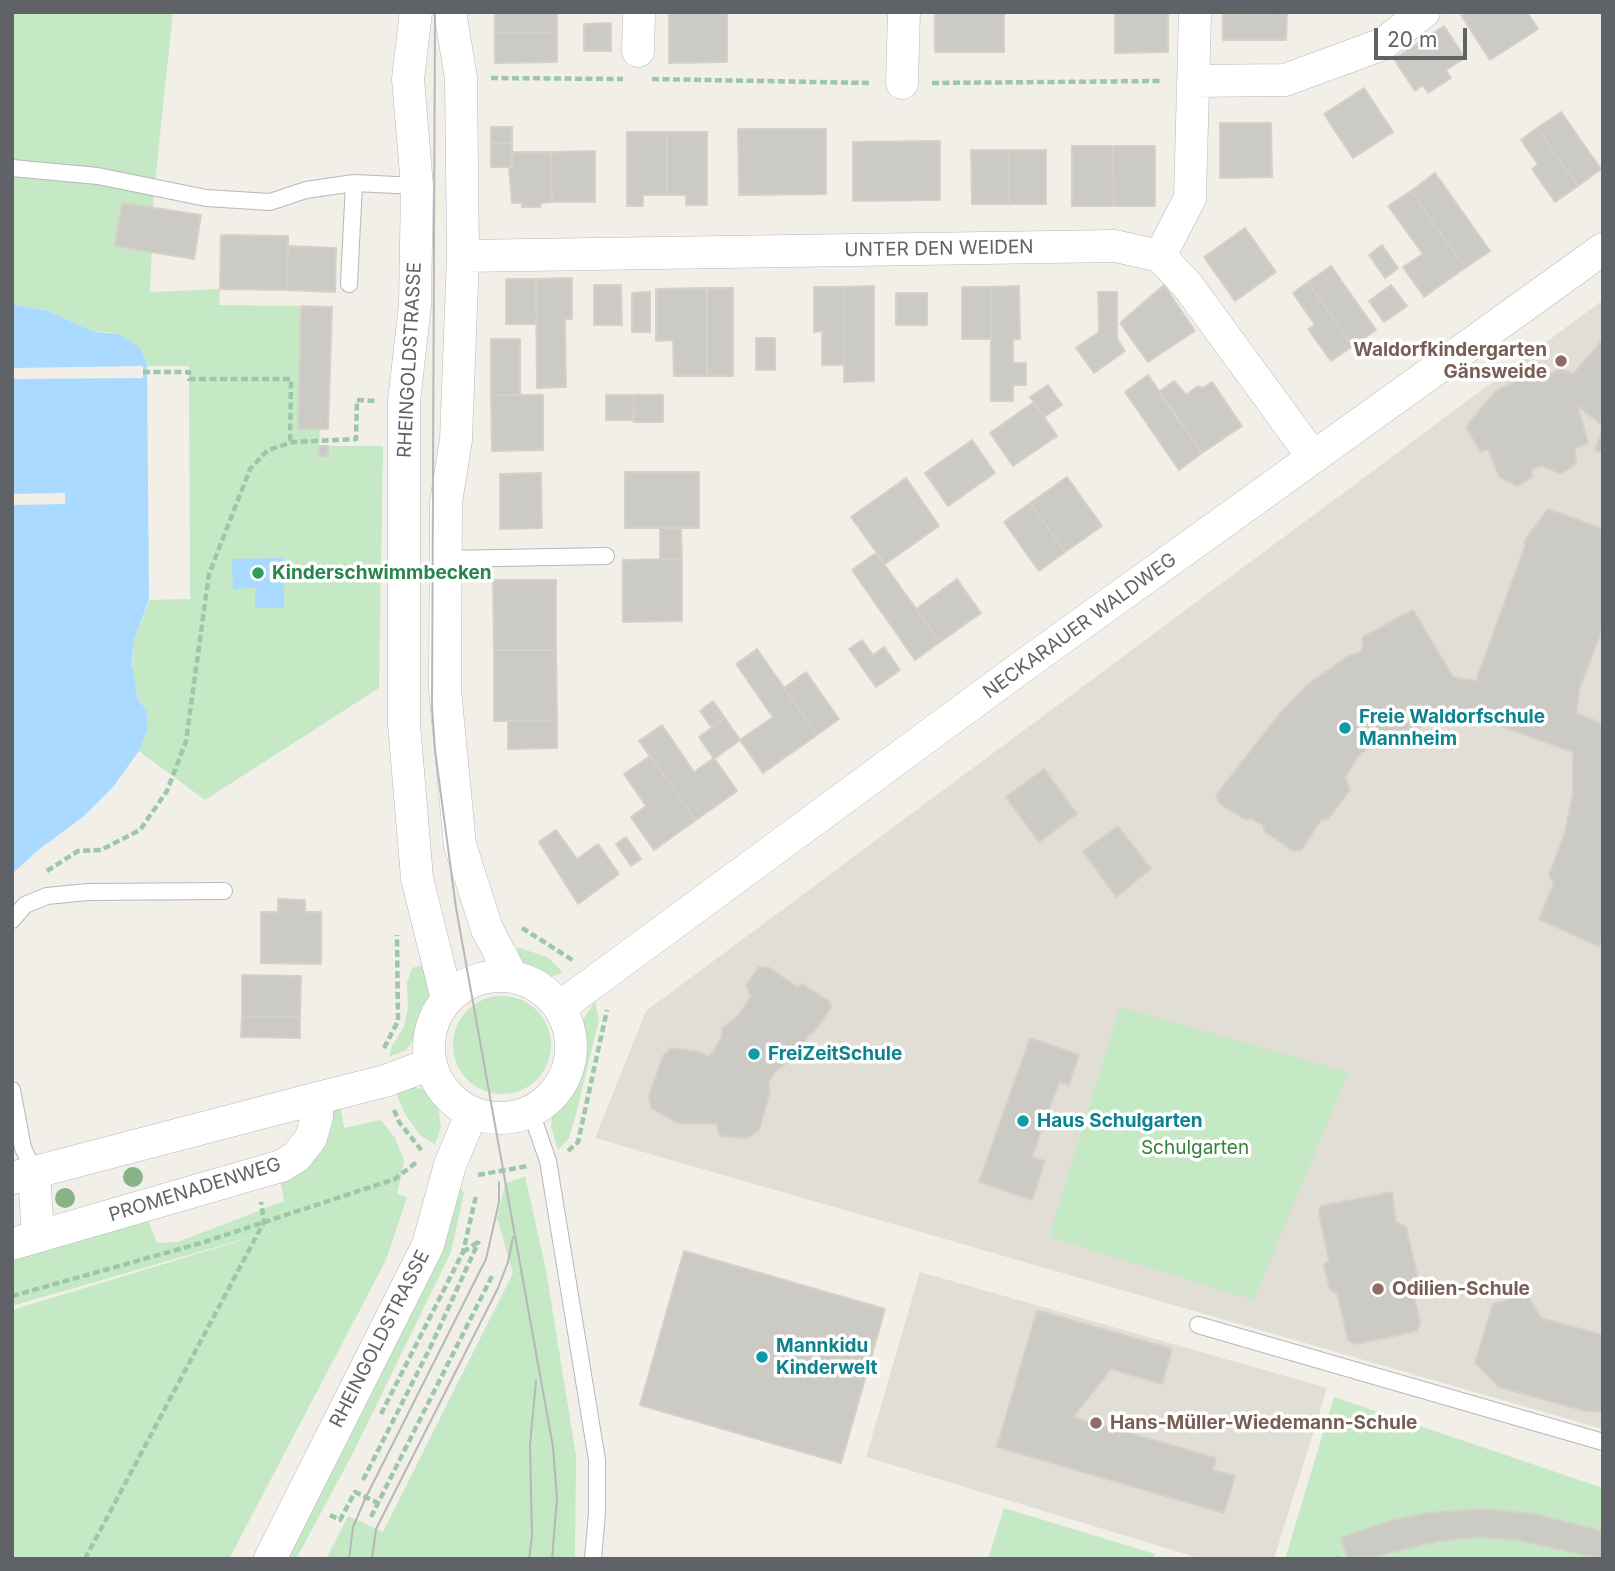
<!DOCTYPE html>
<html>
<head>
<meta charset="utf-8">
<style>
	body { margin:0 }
	#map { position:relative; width:1615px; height:1571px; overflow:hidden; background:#f1efe8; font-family:Inter,sans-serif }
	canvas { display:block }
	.frame { position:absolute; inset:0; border:14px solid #5f6368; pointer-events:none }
	.scale { position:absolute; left:1374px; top:28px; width:93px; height:32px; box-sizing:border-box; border:4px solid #5f6368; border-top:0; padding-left:9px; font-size:21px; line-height:24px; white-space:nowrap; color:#5f6368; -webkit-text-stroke:5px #fff; paint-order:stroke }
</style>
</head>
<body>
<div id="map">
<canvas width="1615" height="1571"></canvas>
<div class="frame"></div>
<div class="scale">20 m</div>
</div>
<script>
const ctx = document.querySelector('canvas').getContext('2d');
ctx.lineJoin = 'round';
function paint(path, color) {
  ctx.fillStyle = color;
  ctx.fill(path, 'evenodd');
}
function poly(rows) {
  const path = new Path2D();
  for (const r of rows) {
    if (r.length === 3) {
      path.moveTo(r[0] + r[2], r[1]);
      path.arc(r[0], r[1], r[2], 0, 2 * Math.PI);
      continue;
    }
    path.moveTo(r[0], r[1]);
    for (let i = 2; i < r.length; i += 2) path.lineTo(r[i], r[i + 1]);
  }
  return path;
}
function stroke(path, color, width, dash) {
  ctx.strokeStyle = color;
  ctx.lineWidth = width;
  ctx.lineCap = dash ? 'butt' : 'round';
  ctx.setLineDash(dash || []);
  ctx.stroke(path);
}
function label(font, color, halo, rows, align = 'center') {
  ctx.font = font + ' Inter,sans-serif';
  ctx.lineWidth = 7;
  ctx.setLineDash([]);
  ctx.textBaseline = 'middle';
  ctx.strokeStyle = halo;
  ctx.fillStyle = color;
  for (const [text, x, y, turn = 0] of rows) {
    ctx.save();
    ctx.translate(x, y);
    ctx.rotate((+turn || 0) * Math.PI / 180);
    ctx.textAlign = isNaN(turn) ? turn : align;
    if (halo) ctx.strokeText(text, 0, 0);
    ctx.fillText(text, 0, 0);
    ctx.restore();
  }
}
paint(poly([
	[1603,300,1603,1429,595,1138,646,1011],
	[920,1272,1327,1388,1274,1559,1202,1559,866,1457]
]), '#e1ded6');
paint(poly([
	[12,12,173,12,154,192,150,292,220,289,219,305,301,306,298,428,320,429,319,455,328,456,328,446,383,446,379,688,205,800,139,751,148,729,147,712,137,697,132,680,134,640,150,600,190,599,189,366,147,366,140,349,108,332,92,331,48,311,12,304],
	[517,947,547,957,563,972,550,977,533,973,519,962],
	[428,964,433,985,420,1031,406,1050,389,1057,392,1046,404,1027,408,1008,407,983,412,968],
	[502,1045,49],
	[595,1001,599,1020,576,1114,569,1138,558,1150,551,1126,553,1109,570,1093,578,1073,583,1020],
	[1120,1007,1348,1072,1254,1300,1049,1237],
	[410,1086,425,1090,438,1105,441,1127,435,1144,421,1136,405,1114,395,1091],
	[340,1106,344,1128,381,1120,395,1138,404,1161,397,1194,407,1197,386,1260,229,1559,12,1559,12,1310,289,1226,12,1306,12,1255,148,1220,157,1243,178,1242,284,1201,280,1178,327,1109],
	[525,1176,546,1270,576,1456,575,1559,326,1559,348,1516,383,1532,513,1273,497,1218,505,1184],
	[457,1184,464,1193,451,1252,353,1453,296,1559,285,1559,343,1451,441,1247],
	[1334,1397,1603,1488,1603,1559,1285,1559],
	[1004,1508,1155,1554,1154,1559,988,1559]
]), '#c5e8c5');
paint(poly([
	[12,304,48,311,92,331,121,335,141,349,147,366,149,600,134,640,132,663,137,697,147,712,148,729,139,751,113,787,84,816,37,851,12,874],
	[283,558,284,608,255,608,255,588,233,589,232,559]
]), '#aadaff');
paint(poly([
	[143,366,143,378,12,379,12,368],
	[65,493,65,504,12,505,12,494]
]), '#f1efe8');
const building = poly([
	[495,12,557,12,557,32,495,33,495,12],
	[669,12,727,12,727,62,669,63,669,12],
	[935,12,1004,12,1004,52,935,52,935,12],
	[1115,12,1168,12,1168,52,1115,53,1115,12],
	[1223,12,1287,12,1287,13,1223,14,1223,12],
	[1466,12,1527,12,1538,29,1490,60,1461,15,1466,12],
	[1287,13,1286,40,1223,40,1223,14,1287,13],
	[611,23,611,51,584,51,584,24,611,23],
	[1444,26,1465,58,1446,70,1451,78,1428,93,1423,85,1415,91,1394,59,1444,26],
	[557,32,557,62,495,63,495,33,557,32],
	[1364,88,1393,132,1353,158,1324,114,1364,88],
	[1561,112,1601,169,1578,186,1537,128,1561,112],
	[1220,123,1271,123,1272,177,1220,178,1220,123],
	[491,127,512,127,512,143,491,143,491,127],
	[1537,128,1578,186,1555,202,1532,169,1538,164,1521,140,1537,128],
	[738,129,826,129,826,194,739,195,738,129],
	[627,132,667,132,667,195,643,195,643,206,627,206,627,132],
	[667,132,707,132,707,205,686,205,686,195,667,195,667,132],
	[940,141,940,200,853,201,853,142,940,141],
	[491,143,512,143,512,167,491,167,491,143],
	[1072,146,1113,146,1114,206,1072,206,1072,146],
	[1113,146,1155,146,1155,206,1114,206,1113,146],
	[971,150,1009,150,1009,204,972,204,971,150],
	[1009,150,1046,150,1046,204,1009,204,1009,150],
	[595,151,595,202,552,202,551,152,595,151],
	[512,152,551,152,552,202,541,203,540,207,522,207,522,203,512,203,509,167,512,167,512,152],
	[1435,173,1490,251,1465,268,1411,191,1435,173],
	[1411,191,1465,268,1424,297,1403,267,1423,254,1388,206,1411,191],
	[122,203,201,215,194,259,115,246,122,203],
	[1245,228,1276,272,1235,301,1204,257,1245,228],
	[221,235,288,236,287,290,220,289,221,235],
	[1382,245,1398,268,1385,278,1369,255,1382,245],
	[288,246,336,248,335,292,287,290,288,246],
	[1331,266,1376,330,1353,346,1308,282,1331,266],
	[572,278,572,319,565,319,566,387,537,388,536,279,572,278],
	[506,279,536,279,537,324,506,324,506,279],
	[1308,282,1353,346,1331,361,1308,329,1315,325,1293,293,1308,282],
	[594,285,621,285,622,325,594,325,594,285],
	[1164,285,1195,331,1148,362,1120,323,1164,285],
	[1391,285,1407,306,1384,322,1369,301,1391,285],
	[874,286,874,381,844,382,844,287,874,286],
	[1019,286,1020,339,1013,339,1013,363,1026,363,1026,385,1013,385,1013,401,991,401,991,287,1019,286],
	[814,287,844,287,844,365,822,365,822,331,814,332,814,287],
	[962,287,991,287,991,339,962,339,962,287],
	[707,288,707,376,674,376,673,340,656,341,656,289,707,288],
	[707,288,733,288,733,376,707,376,707,288],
	[650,292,650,332,632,332,632,293,650,292],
	[1098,292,1117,292,1117,339,1125,351,1094,373,1076,348,1099,332,1098,292],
	[896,293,927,293,927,325,896,325,896,293],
	[301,306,332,307,328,429,298,429,301,306],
	[756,338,775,338,775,370,756,370,756,338],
	[491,339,520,339,520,395,491,395,491,339],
	[1603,339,1603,426,1578,406,1588,443,1575,448,1576,464,1561,474,1542,466,1532,469,1532,477,1518,486,1499,477,1488,449,1481,452,1466,427,1495,392,1526,375,1535,380,1561,369,1573,374,1603,339],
	[1148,375,1202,453,1179,470,1125,392,1148,375],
	[1174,381,1186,395,1198,386,1203,388,1212,382,1242,426,1202,453,1159,392,1174,381],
	[1048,385,1062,405,1044,417,1030,397,1048,385],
	[491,395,543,395,543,450,492,451,491,395],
	[606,395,634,395,633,420,606,420,606,395],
	[634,395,663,395,663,422,634,422,634,395],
	[1034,402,1057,436,1013,466,990,433,1034,402],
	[1603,427,1603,454,1595,450,1603,427],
	[972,440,995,473,948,506,925,473,972,440],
	[319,446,328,446,328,456,319,456,319,446],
	[625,472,699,472,699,528,625,528,625,472],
	[541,473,542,528,500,529,500,474,541,473],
	[1067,477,1102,526,1065,552,1030,503,1067,477],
	[906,478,939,526,885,564,851,517,906,478],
	[1030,503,1065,552,1039,571,1004,522,1030,503],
	[1548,509,1603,529,1603,628,1580,687,1576,713,1603,724,1603,941,1598,946,1539,919,1554,883,1549,875,1565,833,1573,792,1573,752,1461,712,1435,715,1430,722,1408,734,1403,731,1375,741,1357,758,1345,778,1350,790,1328,819,1321,820,1301,850,1293,851,1264,831,1264,826,1251,818,1246,820,1220,804,1216,795,1278,716,1307,685,1347,657,1362,651,1363,637,1413,610,1453,677,1476,681,1525,546,1524,541,1548,509],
	[660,528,681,528,682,559,660,559,660,528],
	[876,553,940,642,915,660,852,570,876,553],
	[682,559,682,621,623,622,623,560,682,559],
	[957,579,981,613,940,642,916,609,957,579],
	[493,580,556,580,556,650,494,650,493,580],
	[862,640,873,655,884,647,900,670,876,687,849,649,862,640],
	[757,649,817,735,763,773,740,740,773,717,736,664,757,649],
	[494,650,556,650,557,720,494,721,494,650],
	[806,672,839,719,817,735,784,688,806,672],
	[713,701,725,718,712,728,700,711,713,701],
	[725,718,740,740,714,759,699,737,725,718],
	[557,720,557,748,508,749,508,721,557,720],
	[662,725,694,772,714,758,737,791,696,820,639,741,662,725],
	[650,756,696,820,654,850,631,817,646,806,624,774,650,756],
	[1044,769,1077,814,1039,842,1006,797,1044,769],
	[1118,826,1151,869,1116,897,1083,851,1118,826],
	[556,830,577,859,598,844,619,874,578,904,539,842,556,830],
	[626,837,641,859,631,866,616,844,626,837],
	[278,899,305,900,305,912,321,912,321,964,261,963,261,912,278,912,278,899],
	[759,967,770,968,797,987,802,984,830,1002,831,1008,813,1033,808,1035,796,1056,776,1071,768,1083,770,1091,759,1130,747,1138,720,1136,717,1124,678,1123,651,1108,649,1096,663,1056,671,1048,700,1052,708,1057,713,1052,722,1037,722,1028,739,1015,751,996,746,985,759,967],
	[242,975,301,976,300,1017,242,1017,242,975],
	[242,1017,300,1017,300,1038,241,1037,242,1017],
	[1030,1038,1079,1055,1069,1085,1059,1082,1032,1157,1045,1161,1032,1200,979,1182,1030,1038],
	[1392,1192,1396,1222,1406,1227,1420,1287,1414,1296,1420,1323,1417,1331,1356,1344,1348,1340,1337,1293,1330,1290,1324,1265,1329,1260,1319,1214,1321,1206,1392,1192],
	[684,1251,885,1309,841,1463,640,1405,684,1251],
	[1509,1293,1527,1295,1541,1318,1603,1335,1603,1412,1585,1411,1499,1387,1475,1363,1493,1304,1505,1301,1509,1293],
	[1037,1310,1172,1349,1162,1384,1111,1369,1073,1417,1216,1458,1213,1470,1235,1476,1224,1513,997,1447,1037,1310],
	[1485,1509,1534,1514,1603,1531,1603,1559,1516,1540,1479,1537,1439,1541,1364,1559,1348,1559,1341,1538,1390,1521,1426,1513,1485,1509]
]);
paint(building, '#cccac5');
stroke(building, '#d6d1c6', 2);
const service = poly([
	[12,168,98,176,206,198,270,202,306,190,354,183,417,186],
	[349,284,354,183],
	[446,559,606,556],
	[12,920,25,905,47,896,88,892,224,891],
	[12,1090,23,1148,34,1172],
	[531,1112,548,1161,597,1460,597,1513,593,1559],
	[1198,1325,1603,1442]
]);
const minor = poly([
	[416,12,408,79,417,186,415,305,404,401,404,724,417,878,447,999],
	[450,12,461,78,463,256,456,440,446,502,445,690,460,845,487,929,512,976],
	[638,51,639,12],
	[1194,81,1285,80,1383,44,1424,12],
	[902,83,904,12],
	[463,256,1115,246,1160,256,1188,286,1313,457],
	[1160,256,1190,198,1195,12],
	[500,1047,71],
	[560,1007,1023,666,1603,249],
	[34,1172,38,1236],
	[12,1178,318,1098],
	[12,1244,281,1166,296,1157,311,1138,317,1117,318,1098,385,1081,431,1064],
	[270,1559,428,1245,450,1165,472,1112]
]);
stroke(service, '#b5b8bc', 18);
stroke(minor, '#b5b8bc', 33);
stroke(poly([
	[491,78,623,79],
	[652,79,871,83],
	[932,83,1162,81],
	[143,372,189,372,189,379,291,379,290,443],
	[47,871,78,851,101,850,140,830,167,791,186,741,209,574,250,469,268,450,293,442,356,439,357,400,376,401],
	[522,928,574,961],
	[384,1048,398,1021,397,935],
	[394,1110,399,1122,422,1151],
	[568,1151,578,1142,607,1010],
	[478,1175,528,1166],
	[463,1252,478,1242],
	[12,1296,201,1243,395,1179,418,1161],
	[381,1414,463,1252,476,1196],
	[363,1480,431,1346,479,1241],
	[330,1515,340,1520,355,1492,378,1503],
	[371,1517,492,1276],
	[85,1559,264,1222,261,1202],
	[1337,1559,1339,1557]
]), '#9cc7a9', 4.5, [7, 3.5]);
stroke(service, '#fff', 16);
stroke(minor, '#fff', 32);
stroke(poly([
	[435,12,432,707,435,750,456,908,553,1447,557,1499,552,1559],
	[349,1559,353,1527,366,1497,486,1259,499,1202,499,1182],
	[372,1559,376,1529,498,1288,508,1262,513,1237],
	[529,1559,532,1536,530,1445,536,1381]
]), '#b6b7b8', 2);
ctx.fillStyle = '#89b387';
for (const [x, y] of [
	[133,1177],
	[65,1198]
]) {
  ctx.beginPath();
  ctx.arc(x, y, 10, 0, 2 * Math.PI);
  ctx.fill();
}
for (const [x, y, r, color] of [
	[1561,361,7,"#8d6e63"],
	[258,573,7,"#2e9e5b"],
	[1345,728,7,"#0f9aa8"],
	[754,1054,7,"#0f9aa8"],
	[1023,1121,7,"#0f9aa8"],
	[1378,1289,7,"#8d6e63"],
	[762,1357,7,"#0f9aa8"],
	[1096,1423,7,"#8d6e63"]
]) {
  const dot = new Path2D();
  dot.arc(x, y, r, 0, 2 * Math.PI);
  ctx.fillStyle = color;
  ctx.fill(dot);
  stroke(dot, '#fff', 2.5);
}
label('19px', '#5f6368', '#fff', [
	["UNTER DEN WEIDEN",939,249,-1],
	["RHEINGOLDSTRASSE",410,360,-87],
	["NECKARAUER WALDWEG",1080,626,-36],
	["PROMENADENWEG",195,1190,-17],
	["RHEINGOLDSTRASSE",380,1339,-63]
]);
label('bold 19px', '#785e54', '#fff', [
	["Waldorfkindergarten",1547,350,"right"],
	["Gänsweide",1547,372,"right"],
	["Odilien-Schule",1392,1289],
	["Hans-Müller-Wiedemann-Schule",1110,1423]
], 'left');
label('bold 19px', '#27864d', '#fff', [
	["Kinderschwimmbecken",272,573]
], 'left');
label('bold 19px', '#0d838f', '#fff', [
	["Freie Waldorfschule",1359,717],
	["Mannheim",1359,739],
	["FreiZeitSchule",768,1054],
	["Haus Schulgarten",1037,1121],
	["Mannkidu",776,1346],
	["Kinderwelt",776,1368]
], 'left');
label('19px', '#348238', '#fff', [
	["Schulgarten",1195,1148]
]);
</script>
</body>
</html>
